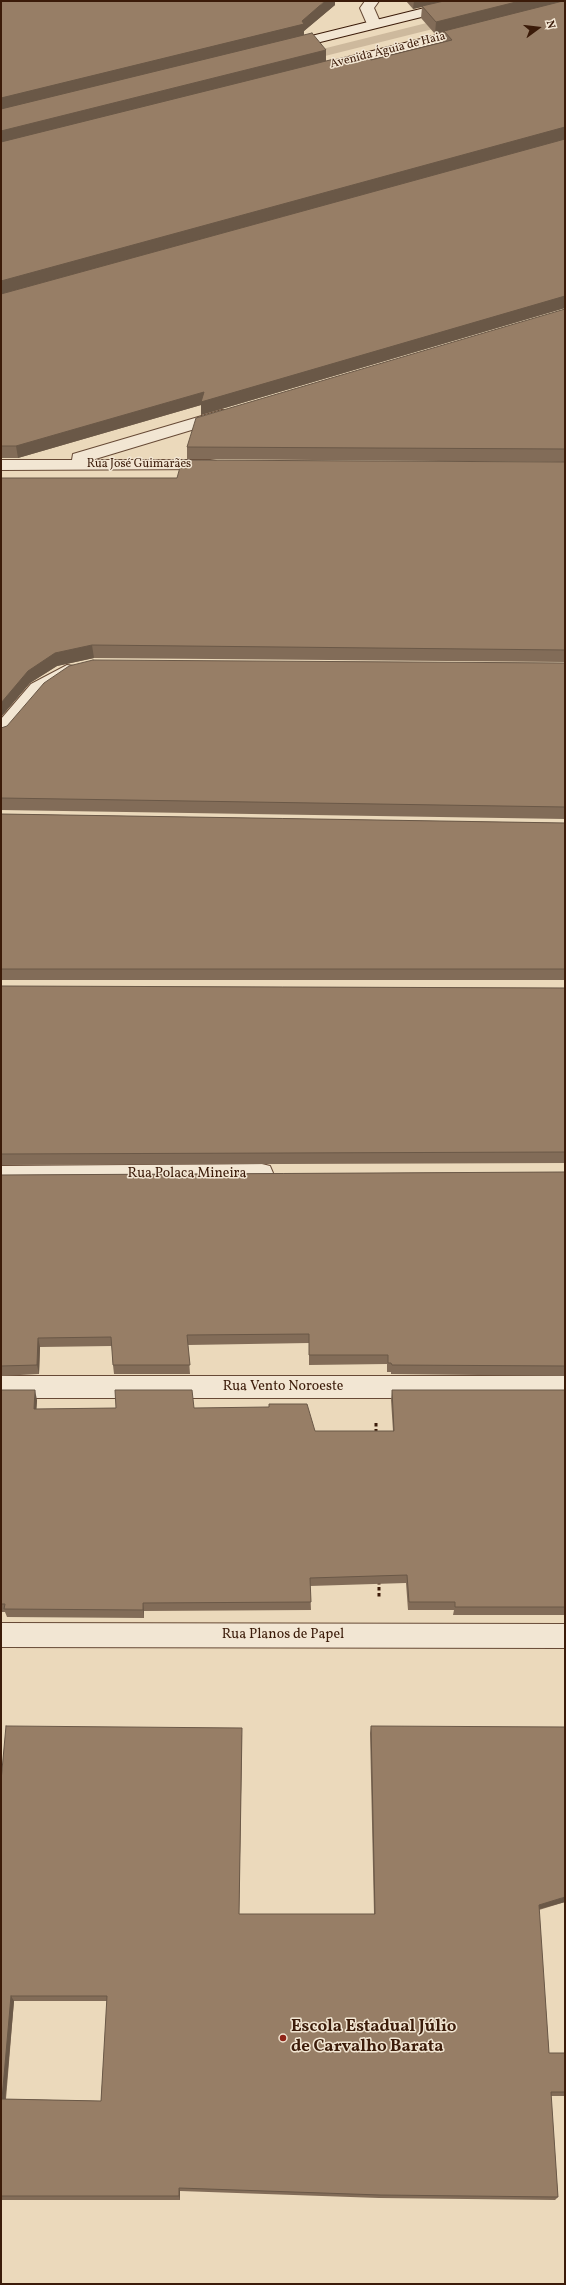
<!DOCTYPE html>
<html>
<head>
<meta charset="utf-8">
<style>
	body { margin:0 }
	#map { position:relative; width:566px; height:2285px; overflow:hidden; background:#ebd9bb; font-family:Vollkorn,serif }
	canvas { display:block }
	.frame { position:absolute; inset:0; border:2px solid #3b1b09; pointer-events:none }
	.north { position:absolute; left:518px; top:8px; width:40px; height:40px; -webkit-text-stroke:3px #f2e6d3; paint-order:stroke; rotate:75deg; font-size:11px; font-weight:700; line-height:16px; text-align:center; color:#3b1b09 }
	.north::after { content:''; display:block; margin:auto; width:14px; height:18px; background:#3b1b09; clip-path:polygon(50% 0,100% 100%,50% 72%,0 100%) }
</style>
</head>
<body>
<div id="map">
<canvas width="566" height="2285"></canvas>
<div class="frame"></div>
<div class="north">N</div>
</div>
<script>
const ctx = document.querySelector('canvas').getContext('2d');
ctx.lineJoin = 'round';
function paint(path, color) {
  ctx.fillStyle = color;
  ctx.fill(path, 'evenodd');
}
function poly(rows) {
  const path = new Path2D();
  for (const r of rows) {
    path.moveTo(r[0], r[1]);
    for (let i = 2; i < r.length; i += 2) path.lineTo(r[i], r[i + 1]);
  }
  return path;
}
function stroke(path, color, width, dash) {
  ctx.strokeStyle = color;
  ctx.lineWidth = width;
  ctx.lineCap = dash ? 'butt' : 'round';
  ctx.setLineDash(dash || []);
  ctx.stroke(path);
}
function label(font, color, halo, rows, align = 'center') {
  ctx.font = font + ' Vollkorn,serif';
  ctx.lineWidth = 3;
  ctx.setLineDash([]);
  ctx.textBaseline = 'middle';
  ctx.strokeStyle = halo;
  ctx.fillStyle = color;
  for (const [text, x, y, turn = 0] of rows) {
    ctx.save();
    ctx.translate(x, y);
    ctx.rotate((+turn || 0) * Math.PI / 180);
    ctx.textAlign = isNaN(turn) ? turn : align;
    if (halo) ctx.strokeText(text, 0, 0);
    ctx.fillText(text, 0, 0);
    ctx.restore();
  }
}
paint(poly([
	[515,1,545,1,1,137,1,129]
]), '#cdb99d');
const minor = poly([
	[365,1,379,1,374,8,381,24,379,27,369,27,367,24,360,8,365,1],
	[222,410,228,411,230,415,228,419,92,460,210,460,216,461,218,465,216,469,1,470,1,460,72,460,73,454,222,410],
	[67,665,74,666,76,671,74,676,45,694,8,737,1,739,1,719,31,684,67,665],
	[262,1164,270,1166,273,1173,270,1180,262,1182,1,1184,1,1166,262,1164],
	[1,1376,565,1376,565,1398,1,1398,1,1376],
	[1,1623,565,1624,565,1648,1,1647,1,1623]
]);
const secondary = poly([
	[453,1,476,1,474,4,288,50,281,46,283,43,453,1],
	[473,26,478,27,480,30,478,33,309,75,302,71,304,68,473,26]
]);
stroke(minor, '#674a36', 2);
stroke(secondary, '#3b1b09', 2);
stroke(poly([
	[376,1423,376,1434],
	[379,1581,379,1598]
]), '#3b1b09', 3, [3.5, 2.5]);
paint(minor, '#f2e6d3');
paint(secondary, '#f2e6d3');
paint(poly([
	[1,1,335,5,304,31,304,35,326,50,326,61,338,64,371,60,443,43,444,32,435,34,421,18,422,7,413,9,406,1,565,1,565,308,201,415,201,405,18,458,1,458],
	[565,309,565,462,187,459,187,447],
	[565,462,565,662,94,658,57,666,30,683,1,717,1,478,177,478],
	[565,663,565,819,1,810,1,728],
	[1,814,565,823,565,980,1,980],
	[1,986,565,988,565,1163,1,1165],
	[565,1172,565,1376,391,1374,391,1372,387,1372,387,1364,309,1365,309,1343,188,1345,190,1374,114,1374,113,1365,112,1346,40,1347,39,1374,1,1376,1,1175],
	[1,1390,37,1400,36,1409,194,1408,315,1431,393,1431,391,1400,392,1390,565,1390,565,1615,453,1615,454,1610,408,1610,406,1583,310,1586,311,1610,144,1611,144,1618,7,1617,5,1612,1,1612],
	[371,1726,565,1902,539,1910,549,2053,565,2053,565,2096,551,2096,558,2197,555,2200,379,2198,180,2191,180,2200,1,2200,1,1781,242,1735,239,1914,374,1914,370,1733],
	[14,2001,107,2001,101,2101,6,2099]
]), '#826c58');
paint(poly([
	[325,1,335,1,335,5,304,31,304,36,1,110,1,98,302,21],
	[414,1,446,1,413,9],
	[520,1,565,1,565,2,435,34,436,22],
	[326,50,326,62,1,143,1,131],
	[565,127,565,139,1,294,1,281],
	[565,296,565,308,201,415,201,405,18,458,16,446,204,392],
	[92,645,94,658,57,666,30,683,1,717,1,703,28,671,55,653],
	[38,1338,40,1347,39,1374,37,1365],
	[35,1390,37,1400,36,1419,34,1409],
	[143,1603,144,1611,144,1618,143,1610],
	[242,1728,242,1735,239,1919,239,1914],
	[565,1897,565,1902,536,1910,539,1905],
	[11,1996,14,2001,5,2103,2,2099],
	[179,2188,180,2191,180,2200,179,2196]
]), '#6a5847');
const building = poly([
	[1,1,325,1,302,21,304,24,1,98,1,1],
	[444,1,520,1,436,22,422,6,444,1],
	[563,1,565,1,565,127,1,281,1,142,334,59,338,64,367,57,371,60,452,40,444,31,563,1],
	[312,33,326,50,1,131,1,109,312,33],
	[565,139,565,296,201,402,204,392,16,446,1,446,1,294,565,139],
	[565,309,565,449,187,447,196,418,565,309],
	[182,460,565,462,565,650,92,645,55,653,28,671,1,703,1,478,177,478,182,460],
	[93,660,565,663,565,807,1,798,1,728,7,726,44,683,69,666,93,660],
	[1,814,565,823,565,969,1,969,1,814],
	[1,986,565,988,565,1152,1,1154,1,986],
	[565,1172,565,1366,392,1365,391,1363,388,1363,388,1355,309,1355,309,1334,187,1335,190,1365,113,1365,111,1337,38,1338,37,1365,1,1366,1,1175,565,1172],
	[1,1390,35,1390,34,1409,116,1408,115,1390,192,1390,194,1408,269,1407,269,1404,307,1404,315,1431,394,1431,392,1390,565,1390,565,1607,455,1607,455,1602,409,1602,407,1575,310,1578,311,1602,143,1603,143,1610,4,1609,5,1604,1,1604,1,1390],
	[6,1726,242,1728,239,1914,375,1914,371,1726,565,1727,565,1897,539,1905,549,2053,565,2053,565,2092,551,2092,558,2197,380,2195,179,2188,179,2196,1,2196,1,1781,6,1726],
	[11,1996,107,1996,101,2101,2,2099,11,1996]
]);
paint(building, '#977e66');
stroke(building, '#6a5847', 1);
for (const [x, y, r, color] of [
	[283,2038,4,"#8f2418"]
]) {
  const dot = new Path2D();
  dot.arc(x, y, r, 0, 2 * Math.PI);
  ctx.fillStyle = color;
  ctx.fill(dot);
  stroke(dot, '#f2e6d3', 1.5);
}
label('12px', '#3b1b09', '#f2e6d3', [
	["Avenida Águia de Haia",388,51,-14],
	["Rua José Guimarães",139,465]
]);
label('14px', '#3b1b09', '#f2e6d3', [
	["Rua Polaca Mineira",187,1174],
	["Rua Vento Noroeste",283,1387],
	["Rua Planos de Papel",283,1635]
]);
label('bold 17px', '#3b1b09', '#f2e6d3', [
	["Escola Estadual Júlio",291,2028],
	["de Carvalho Barata",291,2048]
], 'left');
</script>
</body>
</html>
